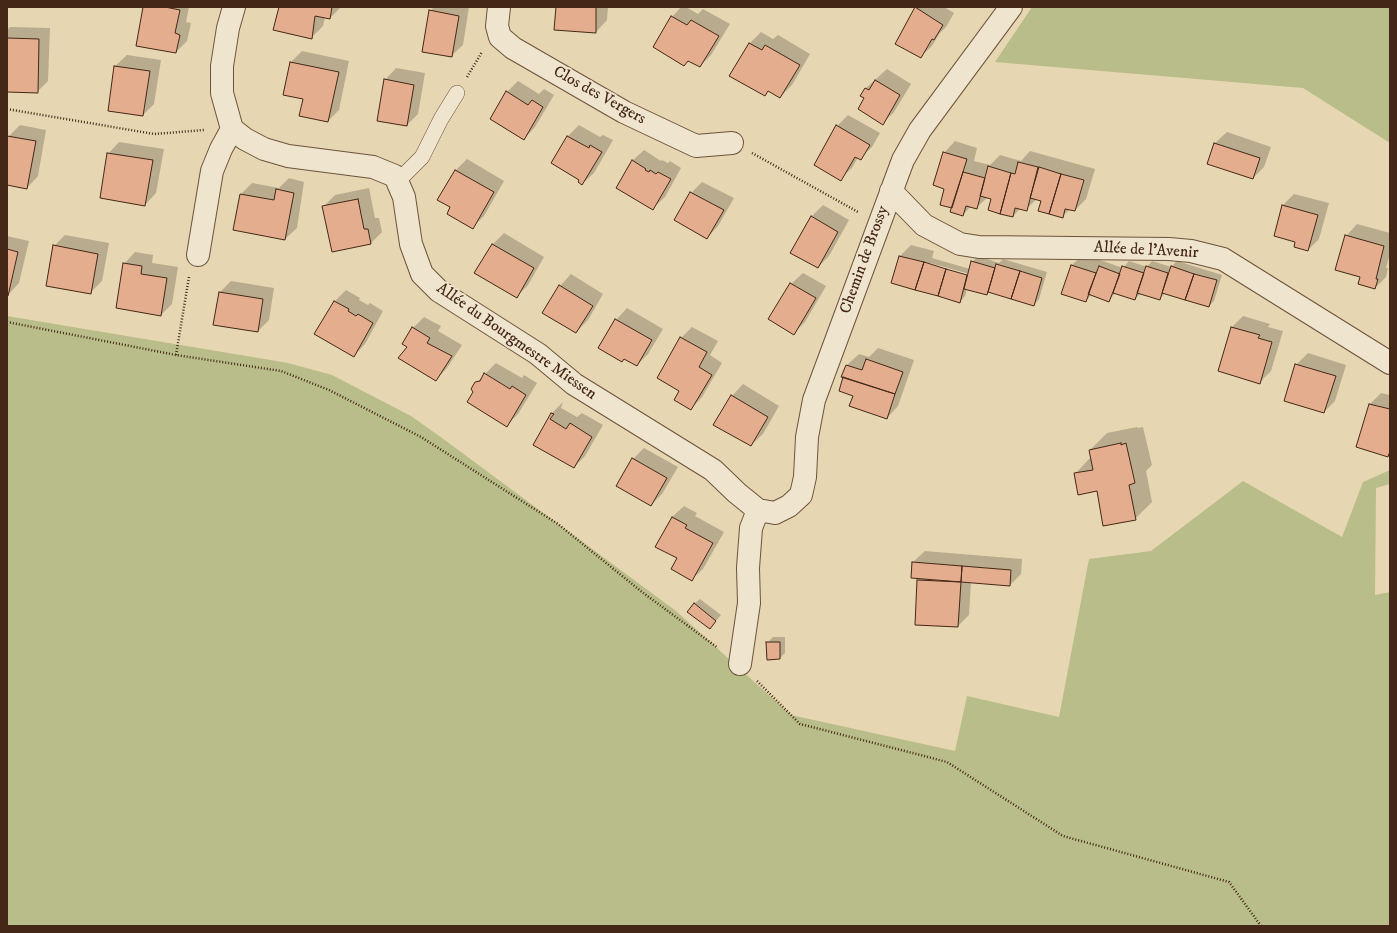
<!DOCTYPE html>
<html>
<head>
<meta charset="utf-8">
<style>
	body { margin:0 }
	#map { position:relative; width:1397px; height:933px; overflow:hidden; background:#e7d6b2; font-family:"IM FELL DW Pica",serif }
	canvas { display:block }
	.frame { position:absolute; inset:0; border:8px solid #442716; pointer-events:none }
</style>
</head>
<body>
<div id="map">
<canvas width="1397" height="933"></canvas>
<div class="frame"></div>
</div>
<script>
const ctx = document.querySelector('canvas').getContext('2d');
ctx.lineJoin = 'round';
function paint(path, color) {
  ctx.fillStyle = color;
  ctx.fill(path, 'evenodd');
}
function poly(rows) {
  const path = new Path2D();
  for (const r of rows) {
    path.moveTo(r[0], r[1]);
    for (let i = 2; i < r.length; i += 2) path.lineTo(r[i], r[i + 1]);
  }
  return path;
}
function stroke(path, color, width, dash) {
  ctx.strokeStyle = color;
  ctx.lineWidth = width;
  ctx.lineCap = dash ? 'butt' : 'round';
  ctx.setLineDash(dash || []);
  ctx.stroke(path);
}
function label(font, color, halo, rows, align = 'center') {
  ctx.font = font + ' "IM FELL DW Pica",serif';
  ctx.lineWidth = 4;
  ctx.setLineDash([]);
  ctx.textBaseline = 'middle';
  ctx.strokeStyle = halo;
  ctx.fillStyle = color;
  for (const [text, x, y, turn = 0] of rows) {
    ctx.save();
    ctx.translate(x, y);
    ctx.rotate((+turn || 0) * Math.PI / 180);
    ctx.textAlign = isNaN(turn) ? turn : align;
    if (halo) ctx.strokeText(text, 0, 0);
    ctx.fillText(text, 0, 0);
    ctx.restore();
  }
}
paint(poly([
	[1032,7,1390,7,1390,143,1303,88,995,62],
	[7,316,288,363,332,375,411,416,442,438,676,611,791,715,955,751,967,696,1059,717,1089,559,1151,551,1243,481,1342,537,1363,482,1390,470,1390,484,1376,488,1375,595,1390,592,1390,926,7,926]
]), '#b9bd89');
paint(poly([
	[144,7,189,7,186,22,191,23,187,41,176,52],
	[280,7,341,7,330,18,325,17,323,26,312,37],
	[434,7,469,7,463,45,451,56,430,11],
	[557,7,608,7,607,20,596,32],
	[681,7,686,7,698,14,703,9,730,24,711,55,700,66,672,17],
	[917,7,944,7,954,13,946,27,939,34,932,46,920,57,916,8],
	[10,27,50,28,48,81,37,92,7,91,7,30],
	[761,32,773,39,778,35,810,54,792,85,780,97,769,90,764,95,731,75,750,43],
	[302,51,349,61,339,110,328,121,304,98,291,62],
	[127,55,161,60,154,104,143,115,109,110,115,66],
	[396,68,425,73,418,114,407,125,385,80],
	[887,69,911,84,894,112,883,123,865,97,865,89],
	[518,81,539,94,544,89,554,95,535,127,524,139,507,92],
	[848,115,880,133,872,147,860,158,858,157,852,168,840,179,837,126],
	[20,125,46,130,38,176,27,188,7,184,7,144,8,137],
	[579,125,600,137,603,135,613,140,594,173,582,184,580,179,552,162,568,136],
	[1227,132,1271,147,1264,167,1253,178,1209,163,1215,143],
	[955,141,977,148,974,161,990,165,1000,155,1021,161,1030,151,1095,169,1086,199,1075,210,1070,209,1062,217,1042,200,1037,199,1026,209,1021,208,1013,216,992,198,988,197,976,208,971,206,963,215,953,208,946,188,944,153],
	[119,142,164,149,156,193,145,205,108,154],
	[644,150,661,161,662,160,668,163,670,161,681,168,665,197,653,208,632,161],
	[467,159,504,181,484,216,473,227,451,206,438,199,456,170],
	[289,178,304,182,297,228,285,239,240,195,252,183,279,188],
	[702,182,734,198,718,226,707,238,691,193],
	[369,188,375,218,379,218,382,232,371,243,324,206,335,195],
	[1294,194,1329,203,1319,239,1308,250,1297,241,1283,205],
	[823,205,849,220,829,256,818,267,791,253,812,216],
	[1357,224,1390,233,1390,254,1386,268,1388,268,1386,277,1375,288,1361,277,1346,236],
	[504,233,544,257,528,285,517,296,492,245],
	[65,235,109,243,102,281,90,293,54,246],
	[7,236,29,241,19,283,8,295,7,294],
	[911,245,934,251,932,258,970,269,972,262,978,256,999,263,1003,259,1047,272,1039,299,1034,305,990,291,987,294,967,289,965,296,960,302,892,283,900,256],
	[930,263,973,275,972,277,930,265],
	[135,252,153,255,152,263,178,267,172,304,161,315,124,264],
	[1083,254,1123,268,1129,261,1147,267,1152,261,1171,267,1177,261,1222,275,1214,301,1209,306,1165,293,1160,299,1141,293,1135,299,1115,293,1109,301,1092,294,1086,301,1071,266],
	[803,273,826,286,805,322,794,333,791,284],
	[571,274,603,294,588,320,576,332,560,286],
	[231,281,274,288,269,320,258,331,220,292],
	[346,290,360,298,359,300,368,305,370,303,383,311,365,344,354,356,335,301],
	[627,308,663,329,648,354,637,365,625,358,622,361,616,320],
	[1243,316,1270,324,1268,327,1283,331,1271,371,1260,382,1232,327],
	[424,317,441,326,438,331,462,345,447,368,436,380,408,346,413,328],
	[692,327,718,341,710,355,722,363,702,397,691,409,680,391,681,338],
	[878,348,914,360,898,406,887,418,854,396,845,377,843,376,847,365,859,354,869,357],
	[1308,353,1346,365,1335,401,1324,412,1296,365],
	[496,363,522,378,524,375,537,383,518,414,507,425,474,392,476,383],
	[743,384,779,406,763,434,751,445,732,396],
	[1381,393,1390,395,1390,454,1388,456,1370,404],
	[563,402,561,408,577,417,582,413,603,425,585,456,574,467,534,444,552,413],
	[1137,427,1138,428,1143,427,1152,465,1146,471,1152,502,1135,519,1075,474,1091,457,1090,450,1107,433],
	[644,448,678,467,662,494,651,505,633,459],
	[684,506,697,513,695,516,724,532,703,569,691,580,678,558,672,517],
	[925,551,1022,559,1021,574,1010,585,971,582,969,615,958,626,916,624,918,579,912,577,913,562],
	[700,599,721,615,715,622,694,604],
	[773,637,785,637,785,653,780,658,767,643]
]), '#0003');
const building = poly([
	[143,7,165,7,180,10,175,33,180,35,176,53,136,46,143,7],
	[279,7,332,7,330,19,315,16,312,39,273,30,279,7],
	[556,7,596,7,596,33,554,30,556,7],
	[915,7,943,25,934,40,932,39,921,58,895,44,915,7],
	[429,10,459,16,452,57,422,52,429,10],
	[671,16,687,25,691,20,719,36,700,67,688,61,684,66,653,47,671,16],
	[7,38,39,39,38,93,7,92,7,38],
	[749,43,762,50,765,45,800,65,780,98,768,91,765,96,729,76,749,43],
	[290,62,339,72,328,122,299,116,303,99,283,95,290,62],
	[114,66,150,71,143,116,108,111,114,66],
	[384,79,414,85,407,126,377,121,384,79],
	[875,80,900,95,883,125,858,109,864,98,860,96,865,88,869,90,875,80],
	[506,91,528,105,532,100,543,107,524,140,490,119,506,91],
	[836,125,870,145,861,160,855,157,841,181,814,165,836,125],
	[7,136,36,141,27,189,7,185,7,136],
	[567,136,589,148,590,145,602,152,582,185,578,182,579,180,551,163,567,136],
	[1214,143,1260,158,1253,179,1207,164,1214,143],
	[943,152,967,159,952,208,940,205,944,189,933,185,943,152],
	[107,153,153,160,145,206,100,198,107,153],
	[632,160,646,169,645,170,649,172,650,170,656,174,658,172,671,179,653,210,616,188,632,160],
	[1018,162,1038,167,1027,211,1015,208,1013,217,1000,214,1011,173,1015,174,1018,162],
	[988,166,1011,173,1000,214,988,210,991,199,980,196,988,166],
	[1039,167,1061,174,1049,214,1038,211,1041,201,1030,198,1039,167],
	[455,170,494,192,473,229,447,214,450,207,437,200,455,170],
	[963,172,985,178,977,209,966,206,963,216,950,212,963,172],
	[1061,174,1084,180,1075,211,1065,209,1063,218,1049,214,1061,174],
	[276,189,294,193,285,240,233,230,240,194,274,200,276,189],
	[690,192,724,210,707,239,674,220,690,192],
	[358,199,364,229,368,229,371,244,332,252,322,206,358,199],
	[1282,205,1318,215,1308,251,1294,247,1295,242,1274,236,1282,205],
	[811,216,838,232,818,268,790,253,811,216],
	[1345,235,1384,246,1376,279,1378,279,1375,289,1358,284,1360,277,1335,270,1345,235],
	[492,244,534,268,517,298,474,273,492,244],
	[53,245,98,254,91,294,46,286,53,245],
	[7,249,18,252,8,296,7,295,7,249],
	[899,256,924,262,915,290,891,283,899,256],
	[971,261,995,268,987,295,964,289,971,261],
	[924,262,946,269,938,296,915,290,924,262],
	[123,263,142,266,141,274,167,278,161,316,116,308,123,263],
	[996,264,1020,271,1011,299,988,292,996,264],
	[1071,265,1096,273,1086,302,1061,294,1071,265],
	[1099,266,1120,274,1109,302,1088,294,1099,266],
	[1122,266,1144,273,1135,300,1113,293,1122,266],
	[1146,266,1168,273,1160,300,1137,293,1146,266],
	[1171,266,1194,274,1185,300,1162,293,1171,266],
	[946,269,967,275,960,303,938,296,946,269],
	[1020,271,1042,278,1034,306,1011,299,1020,271],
	[1194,274,1217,280,1209,307,1185,300,1194,274],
	[790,283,816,298,794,335,768,319,790,283],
	[559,285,593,306,576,333,542,313,559,285],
	[219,292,263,299,258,332,213,325,219,292],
	[334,301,349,309,348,311,356,316,358,314,373,323,354,357,314,334,334,301],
	[615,319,652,340,637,366,624,359,622,362,598,348,615,319],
	[412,327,430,338,427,343,452,356,436,381,398,358,407,347,402,344,412,327],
	[1231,327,1260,335,1258,338,1272,342,1260,384,1218,371,1231,327],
	[680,337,707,352,699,367,712,375,691,410,674,400,679,391,657,378,680,337],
	[866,359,903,372,895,394,841,377,846,365,862,370,866,359],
	[1295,364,1336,376,1324,413,1284,401,1295,364],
	[484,373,510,389,512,386,526,395,507,427,467,402,473,392,471,389,475,382,480,381,484,373],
	[843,377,895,394,887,419,849,406,853,396,839,391,843,377],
	[731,395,768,417,751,446,713,425,731,395],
	[1369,404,1390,409,1390,451,1388,457,1356,447,1369,404],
	[551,413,554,414,550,419,566,429,570,423,592,437,574,468,533,445,551,413],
	[1121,443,1121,445,1126,443,1135,483,1129,485,1136,520,1103,526,1097,491,1078,495,1074,473,1093,470,1089,450,1121,443],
	[632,458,667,478,651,506,616,486,632,458],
	[672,517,687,525,685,528,713,543,692,581,671,569,677,558,655,547,672,517],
	[912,562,962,566,961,582,911,578,912,562],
	[962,566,1011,570,1010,586,961,582,962,566],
	[917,580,961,582,958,627,915,625,917,580],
	[694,603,716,621,710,629,687,612,694,603],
	[766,642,780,642,780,659,767,660,766,642]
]);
paint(building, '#e4ad8e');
stroke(building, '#442716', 1);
const lane = poly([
	[397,182,422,157,441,119,457,93]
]);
const street = poly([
	[234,7,228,28,222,66,222,93,232,129,245,139,264,149,288,156,373,167,395,176,404,197,411,244,422,274,439,291,538,354,574,384,713,470,737,493,758,510,775,513,789,506,801,495,805,477,807,437,814,400,903,160,920,130,1011,7],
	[499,7,497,26,500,37,513,48,624,112,696,146,732,143],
	[891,191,924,225,960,244,979,247,1169,249,1191,251,1223,259,1390,363],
	[198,255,212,171,221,149,232,129],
	[740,664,749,603,748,568,751,528,758,510]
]);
stroke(lane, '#6d533d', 16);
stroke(street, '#6d533d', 24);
stroke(poly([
	[467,77,482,52],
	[7,109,154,134,204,130],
	[752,153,858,212],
	[7,322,176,355,281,371,329,390,421,437,558,524,642,592,718,648],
	[176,355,189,277],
	[757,681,800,724,947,762,1063,836,1229,882,1261,926]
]), '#442716', 2.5, [1, 2]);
stroke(lane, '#efe4cd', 15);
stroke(street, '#efe4cd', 22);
label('16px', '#442716', '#efe4cd', [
	["Clos des Vergers",599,96,29],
	["Allée de l'Avenir",1146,251,3],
	["Chemin de Brossy",865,260,-70],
	["Allée du Bourgmestre Miessen",516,342,35]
]);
</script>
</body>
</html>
